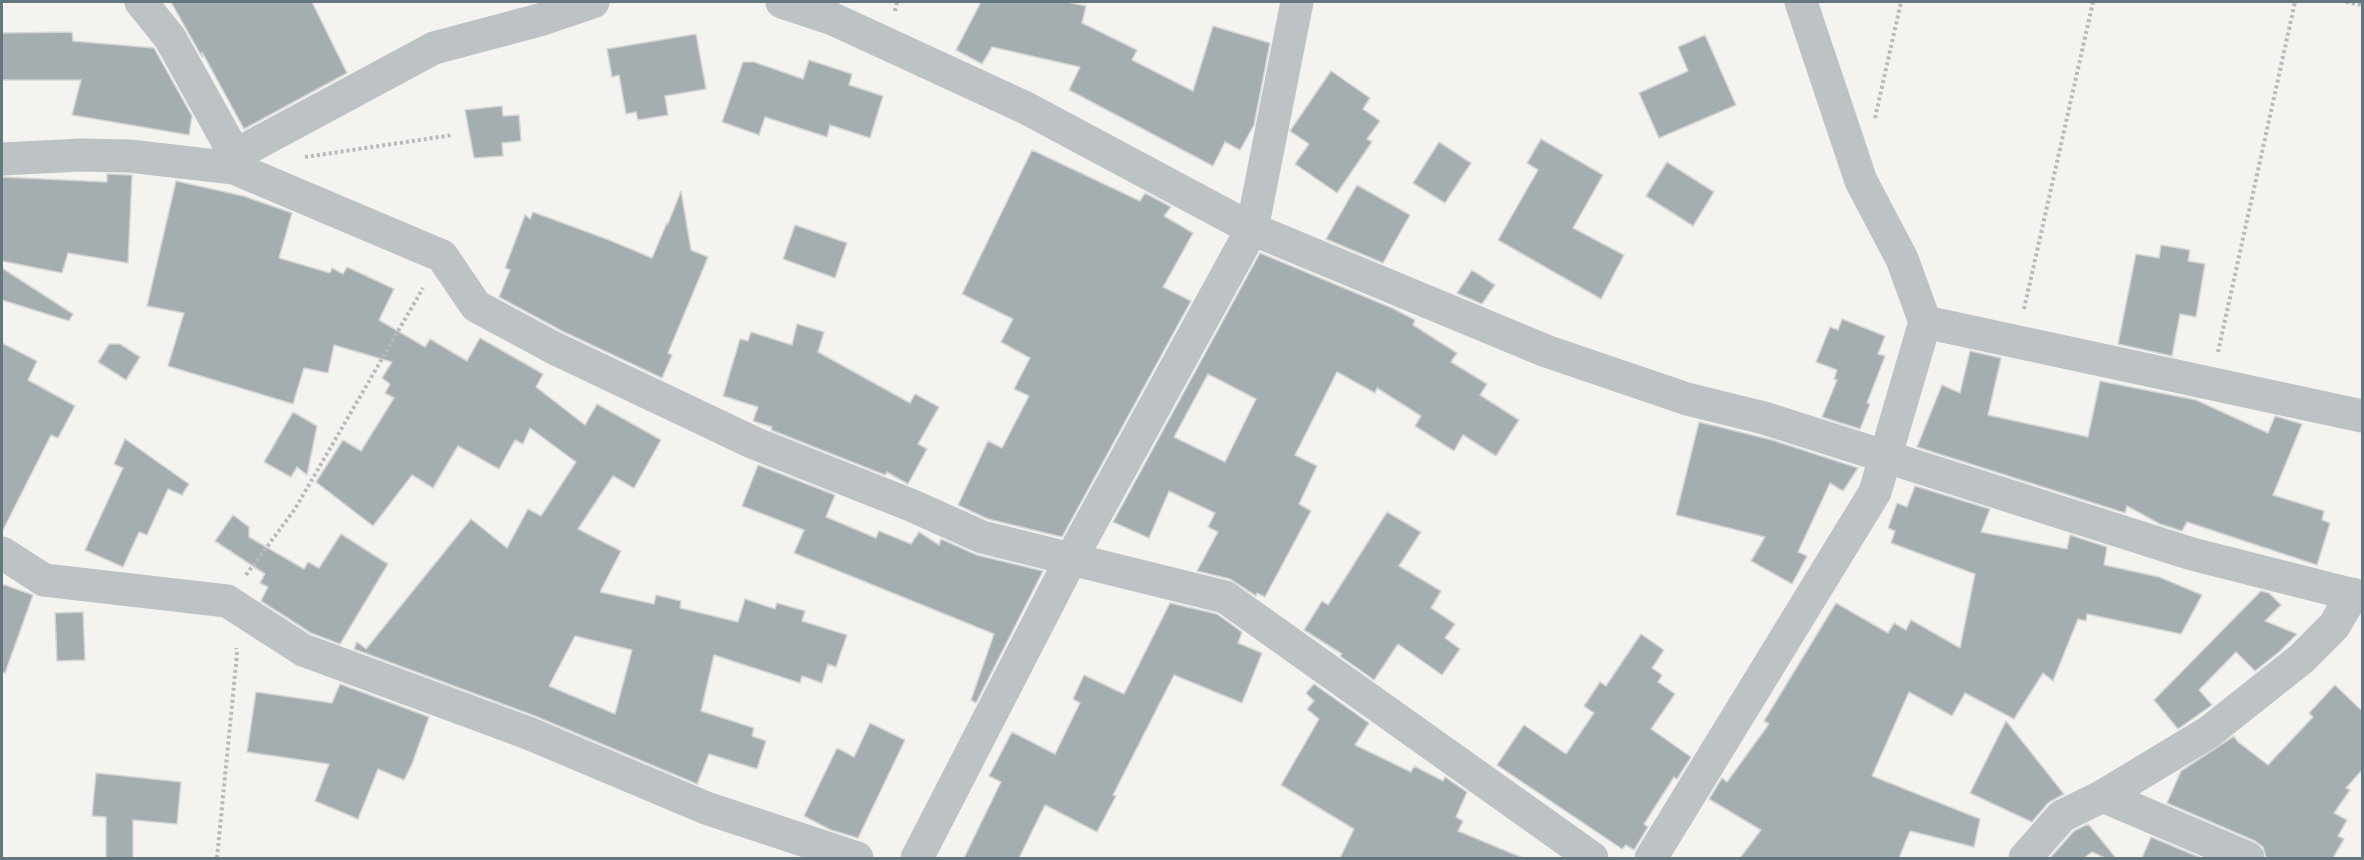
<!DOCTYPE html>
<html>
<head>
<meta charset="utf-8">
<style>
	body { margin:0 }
	#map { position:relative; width:2364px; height:860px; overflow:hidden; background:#f4f3f0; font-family:Cabin,sans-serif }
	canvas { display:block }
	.frame { position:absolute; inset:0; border:3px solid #647780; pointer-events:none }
</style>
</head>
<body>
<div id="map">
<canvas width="2364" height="860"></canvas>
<div class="frame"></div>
</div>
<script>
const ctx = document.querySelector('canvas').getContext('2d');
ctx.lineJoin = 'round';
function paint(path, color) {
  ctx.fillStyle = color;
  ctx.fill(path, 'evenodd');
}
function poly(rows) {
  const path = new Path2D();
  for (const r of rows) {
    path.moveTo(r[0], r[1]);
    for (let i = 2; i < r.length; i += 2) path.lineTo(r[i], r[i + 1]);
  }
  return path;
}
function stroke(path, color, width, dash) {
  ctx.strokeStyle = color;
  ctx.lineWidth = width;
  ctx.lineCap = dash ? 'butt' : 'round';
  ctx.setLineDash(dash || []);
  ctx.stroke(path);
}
const building = poly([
	[171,2,312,2,347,73,244,129,202,52,202,57,171,2],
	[981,2,1067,2,1086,6,1082,23,1137,50,1132,60,1193,91,1213,26,1270,43,1254,125,1240,150,1225,142,1213,166,1069,90,1080,67,992,47,982,64,956,50,981,2],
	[72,32,73,41,154,48,192,116,189,135,72,115,81,80,2,80,2,33,72,32],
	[696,34,706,89,665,96,668,115,638,120,636,112,626,114,619,75,612,77,607,49,696,34],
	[1705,35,1736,105,1659,138,1639,93,1688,71,1678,47,1705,35],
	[809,60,852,74,849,85,883,96,870,138,830,125,827,137,765,117,759,135,722,122,743,62,754,62,803,79,809,60],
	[1331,71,1370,98,1363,109,1380,121,1367,139,1372,142,1337,193,1295,164,1309,144,1290,131,1331,71],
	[502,106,503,116,519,115,521,141,502,143,503,156,474,158,465,110,502,106],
	[1541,139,1603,175,1573,228,1624,255,1601,299,1498,240,1538,170,1527,163,1541,139],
	[1439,142,1471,163,1445,203,1413,183,1439,142],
	[1032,150,1140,201,1145,193,1171,207,1164,216,1193,233,1163,287,1191,301,1062,537,988,519,958,505,988,441,1002,448,1029,396,1014,389,1030,358,1001,342,1013,319,962,294,1032,150],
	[1667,162,1714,192,1693,226,1646,196,1667,162],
	[107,174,132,175,128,263,68,253,62,273,2,261,2,177,107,182,107,174],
	[176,181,243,196,292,213,279,258,330,273,332,268,343,274,347,267,394,289,379,320,425,347,430,339,467,361,480,338,543,374,536,387,585,425,597,404,661,440,634,488,613,476,578,529,621,551,600,592,654,604,656,595,681,601,680,608,738,622,745,599,775,609,777,603,805,611,802,621,847,635,836,667,828,664,822,683,802,676,800,683,714,655,701,711,754,728,752,736,766,741,757,769,709,754,697,784,535,716,354,649,357,642,366,649,471,519,507,548,528,509,541,516,576,462,530,428,523,444,515,440,499,469,458,446,433,488,412,475,373,526,316,482,343,440,361,451,394,398,385,393,390,384,382,378,392,362,334,345,328,373,304,368,293,404,168,366,184,313,147,306,176,181],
	[575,636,632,650,615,714,549,686,575,636],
	[1357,185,1410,215,1383,263,1326,239,1357,185],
	[681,191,691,250,708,257,668,353,672,355,662,378,562,331,499,297,510,270,505,268,525,215,530,219,533,212,609,240,652,258,667,223,668,224,681,191],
	[795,225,847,243,835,278,783,259,795,225],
	[2161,245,2190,250,2188,261,2205,264,2196,317,2180,314,2172,356,2118,344,2136,254,2159,258,2161,245],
	[1260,253,1392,308,1415,320,1413,325,1457,353,1451,362,1487,384,1480,395,1519,420,1496,456,1463,435,1454,451,1415,426,1421,416,1377,388,1375,393,1337,372,1295,455,1317,466,1299,504,1311,511,1265,597,1257,593,1256,596,1230,579,1197,571,1218,532,1208,527,1215,513,1169,491,1149,538,1113,522,1260,253],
	[1208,374,1256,399,1225,462,1174,437,1208,374],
	[2,268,73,314,69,321,2,300,2,268],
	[1472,270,1495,285,1482,304,1457,293,1472,270],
	[1842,319,1885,336,1878,354,1885,356,1867,403,1870,404,1860,429,1822,417,1837,380,1834,379,1837,370,1816,362,1830,327,1838,330,1842,319],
	[797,324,824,332,818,352,910,403,915,394,939,407,918,444,927,449,908,484,887,472,885,475,771,430,772,427,753,421,758,407,723,396,740,339,748,341,751,332,792,345,797,324],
	[2,343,37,361,28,380,75,406,58,438,51,435,2,532,2,343],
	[109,344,120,344,140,357,126,380,98,362,109,344],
	[1970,351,2001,358,1988,415,2088,437,2100,381,2196,400,2268,433,2275,416,2302,424,2273,495,2324,511,2322,520,2330,523,2317,565,2187,522,2182,531,2160,524,2127,506,2125,513,1917,447,1942,385,1960,393,1970,351],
	[293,412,317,426,307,475,297,467,291,477,264,462,293,412],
	[1699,422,1772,440,1858,468,1843,491,1830,483,1798,552,1807,556,1792,584,1751,561,1765,537,1676,515,1699,422],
	[125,439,189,484,182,495,168,489,147,535,139,532,123,567,85,550,123,468,114,464,125,439],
	[758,465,835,495,826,517,876,538,879,531,911,544,919,532,939,545,941,539,977,555,1043,571,976,703,971,700,994,634,794,553,804,530,742,506,758,465],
	[1915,486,1990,509,1981,532,2067,549,2070,535,2107,547,2104,565,2159,577,2202,595,2181,634,2087,614,2086,621,2078,619,2053,681,2043,673,2014,719,1965,693,1952,716,1909,692,1872,776,1980,819,1974,847,1910,831,1899,858,1740,858,1761,830,1709,799,1722,778,1727,782,1769,724,1764,721,1836,603,1888,633,1894,623,1906,630,1911,620,1960,648,1975,574,1891,543,1895,531,1888,528,1897,503,1907,507,1915,486],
	[1387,512,1421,532,1399,566,1441,591,1431,608,1455,624,1445,638,1460,649,1442,675,1398,644,1374,680,1340,656,1342,654,1304,630,1322,601,1328,605,1387,512],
	[233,515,249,527,249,537,304,569,308,562,319,568,341,534,388,564,340,644,311,633,261,601,268,587,260,583,265,574,215,541,233,515],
	[2,584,33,595,5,673,2,672,2,584],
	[2261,591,2269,593,2281,605,2265,621,2297,634,2279,652,2255,671,2236,652,2199,690,2212,705,2178,729,2154,700,2261,591],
	[1170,603,1217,614,1242,632,1238,643,1262,653,1242,703,1174,675,1113,795,1116,796,1097,832,1045,805,1019,858,964,858,1001,782,989,776,1012,732,1055,754,1080,703,1073,699,1084,675,1124,694,1170,603],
	[83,612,85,660,57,661,55,613,83,612],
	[1641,634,1664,650,1652,668,1662,675,1658,682,1675,694,1651,729,1691,757,1677,779,1674,777,1644,824,1648,827,1634,850,1626,845,1622,849,1497,765,1524,725,1566,754,1594,713,1584,706,1600,682,1606,686,1641,634],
	[340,684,429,717,412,764,404,780,378,769,358,819,315,801,329,764,247,752,256,692,332,703,340,684],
	[1314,684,1369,723,1355,745,1411,772,1414,766,1443,781,1445,777,1467,792,1456,817,1463,821,1458,831,1523,858,1340,858,1354,829,1281,785,1319,719,1307,709,1314,701,1306,693,1314,684],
	[2335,685,2362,711,2362,770,2346,788,2350,790,2334,813,2347,820,2338,836,2344,839,2333,858,2266,858,2263,847,2255,841,2167,803,2181,771,2234,736,2238,742,2268,765,2313,717,2309,713,2335,685],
	[2006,721,2064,794,2048,803,2032,822,1970,793,2006,721],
	[870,723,905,740,858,838,831,830,804,816,837,748,854,757,870,723],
	[96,773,181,782,177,824,133,820,133,858,106,858,106,817,92,816,96,773],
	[2088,824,2116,858,2105,858,2092,852,2084,858,2050,858,2074,831,2088,824],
	[2151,837,2201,858,2142,858,2151,837]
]);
paint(building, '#a4aeb1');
stroke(building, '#d5d5d3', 1.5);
stroke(poly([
	[2346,2,2362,5],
	[895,11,897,2],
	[1875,118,1901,2],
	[305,157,453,135],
	[2024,309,2093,2],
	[2218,352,2295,2],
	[246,575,295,509,423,288],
	[217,858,237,654,236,648]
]), '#b7babc', 4, [3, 3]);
stroke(poly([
	[141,2,170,38,235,155],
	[782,2,833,19,1026,108,1252,229,1546,351,1687,399,1764,418,2192,554,2362,597],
	[2,159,81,155,129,156,234,168,442,256,476,306,554,348,754,443,913,506,982,537,1225,597,1592,858],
	[234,168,235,155,434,48,543,19,593,2],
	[1925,322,2362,416],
	[2,553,44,580,227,601,303,650,528,733,706,808,857,858],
	[2103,796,2248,858],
	[917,858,1071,559,1252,229,1297,2],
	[1651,858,1875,492,1925,322,1902,259,1861,181,1801,2],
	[2025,858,2062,816,2103,796,2209,732,2301,659,2334,626,2353,594]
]), '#bdc2c4', 33);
</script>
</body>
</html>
